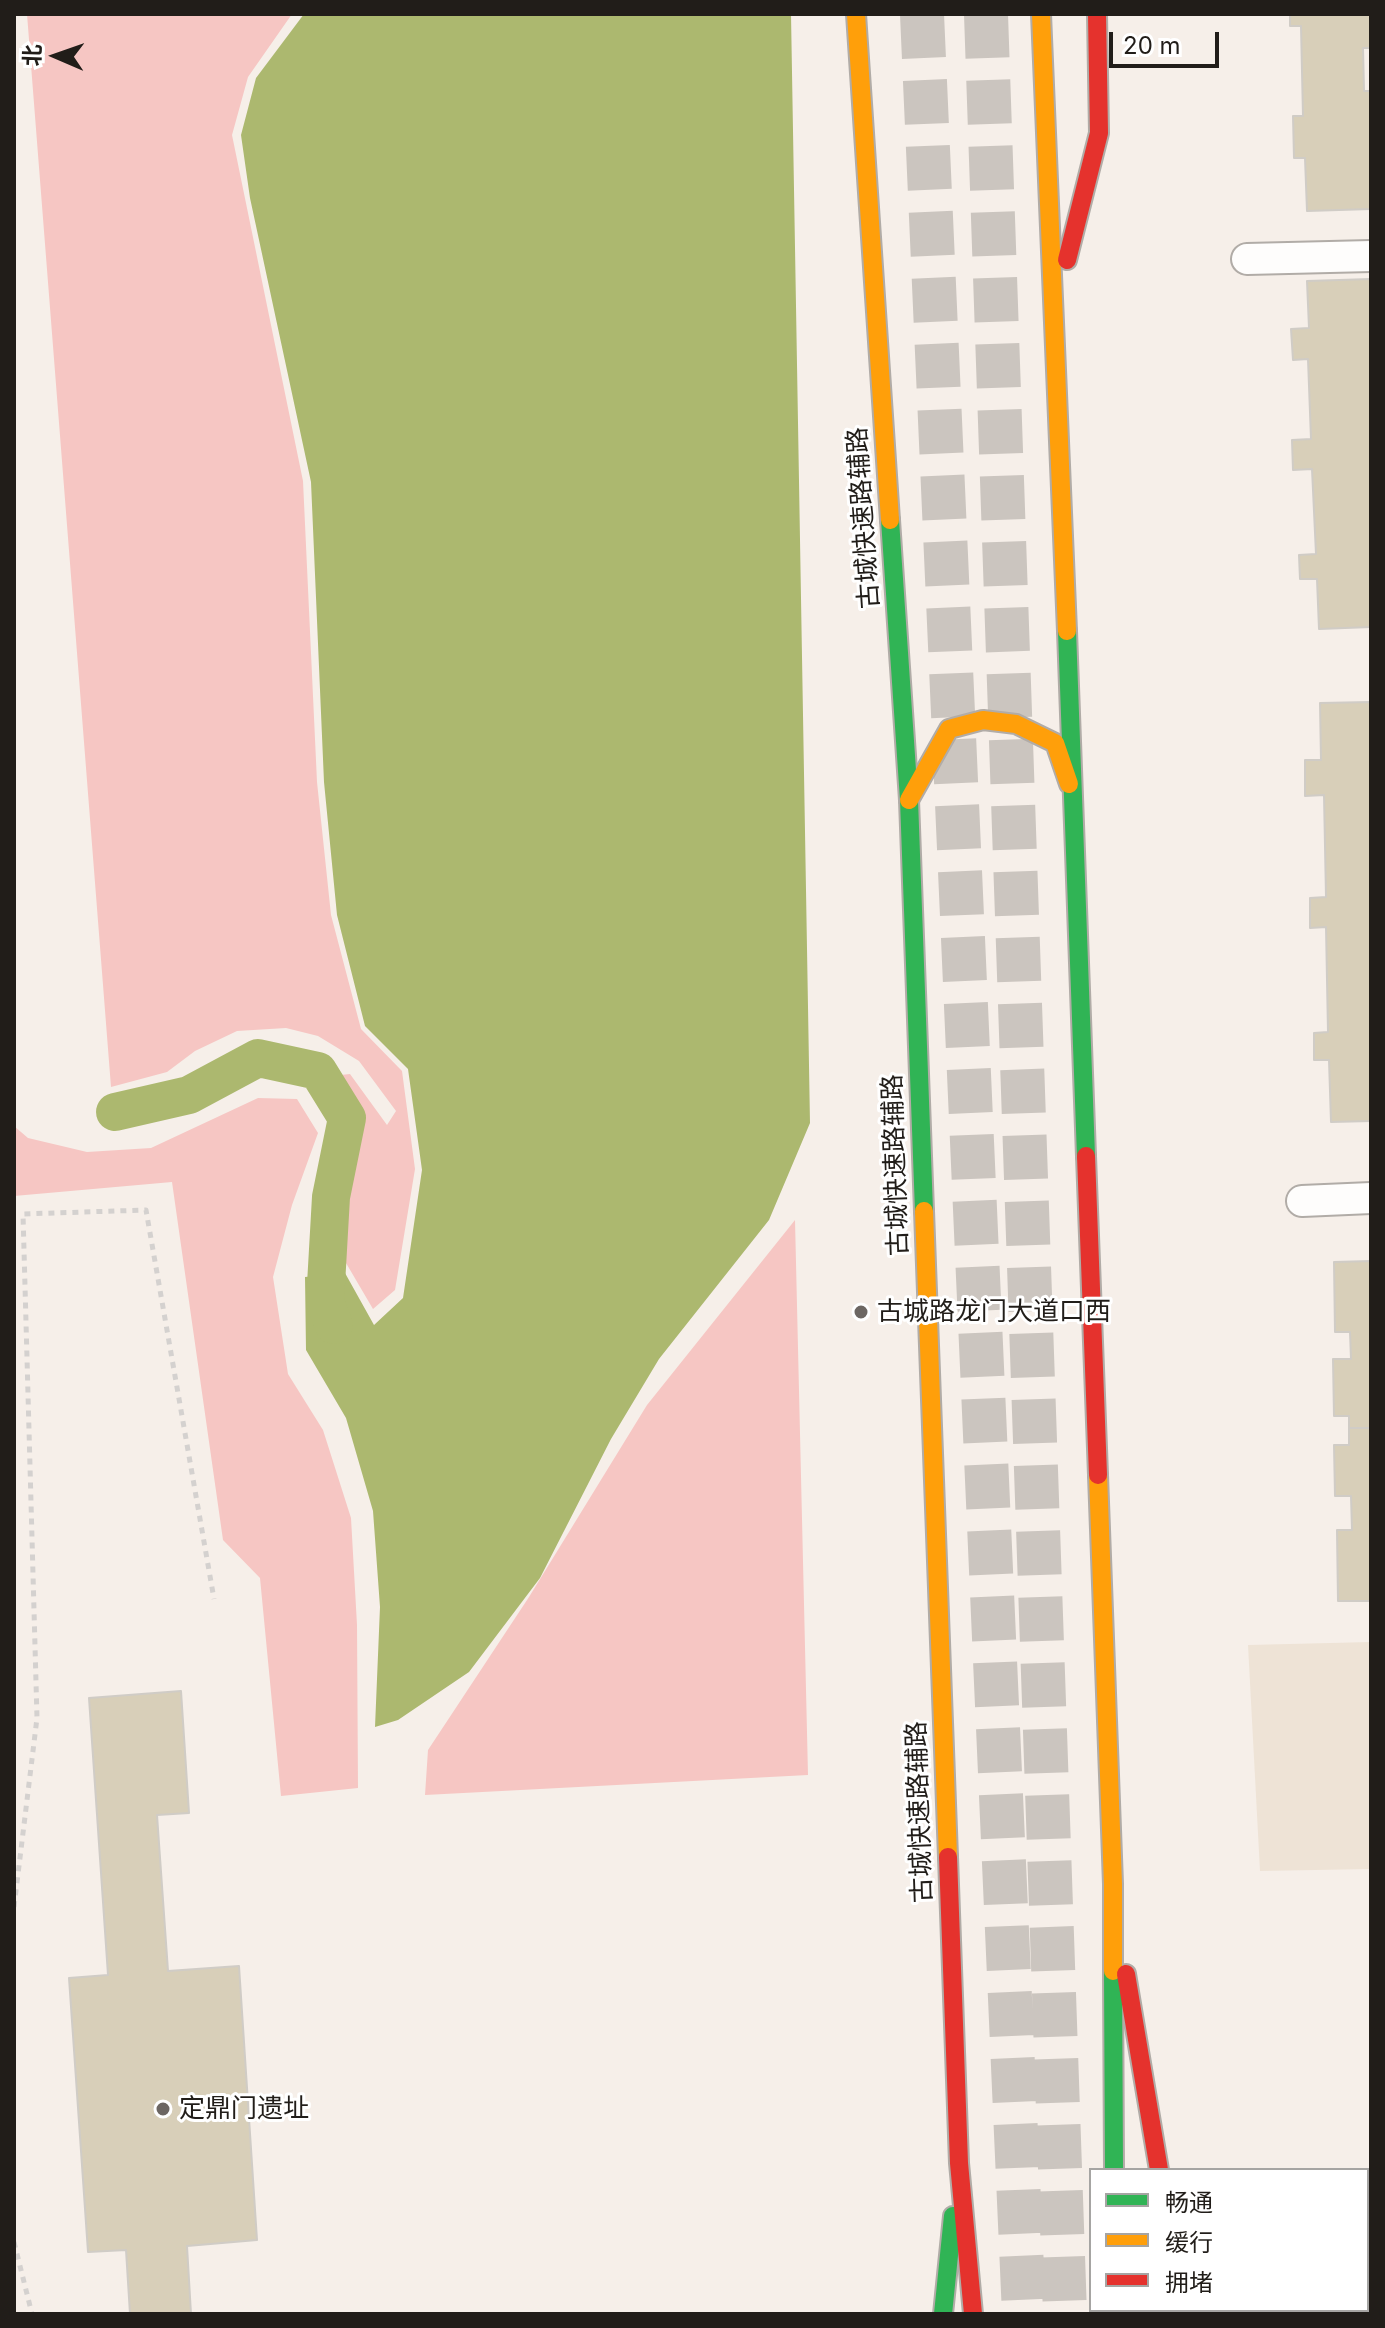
<!DOCTYPE html>
<html>
<head>
<meta charset="utf-8">
<style>
	body { margin:0 }
	#map { position:relative; width:1385px; height:2328px; overflow:hidden; background:#f6efe9; font-family:Inter,"Noto Sans SC",sans-serif }
	canvas { display:block }
	.frame { position:absolute; inset:0; border:16px solid #211d19; pointer-events:none }
	.legend { position:absolute; left:1089px; top:2168px; width:280px; height:144px; box-sizing:border-box; background:#fff; border:2px solid #a6a5a3; margin:0; padding:10px 14px; list-style:none; font-size:24px; color:#211d19 }
	.legend li { display:flex; align-items:center; gap:16px; height:40px }
	.legend b { width:40px; border:2px solid #a6a5a3 }
	.north { position:absolute; left:16px; top:16px; width:80px; height:80px; -webkit-text-stroke:6px #fff; paint-order:stroke; rotate:272deg; font-size:22px; font-weight:700; line-height:32px; text-align:center; color:#211d19 }
	.north::after { content:''; display:block; margin:auto; width:28px; height:36px; background:#211d19; clip-path:polygon(50% 0,100% 100%,50% 72%,0 100%) }
	.scale { position:absolute; left:1109px; top:32px; width:110px; height:36px; box-sizing:border-box; border:4px solid #211d19; border-top:0; padding-left:10px; font-size:24px; line-height:28px; white-space:nowrap; color:#211d19; -webkit-text-stroke:6px #fff; paint-order:stroke }
</style>
</head>
<body>
<div id="map">
<canvas width="1385" height="2328"></canvas>
<div class="frame"></div>
<ul class="legend">
<li><b style="height:10px;background:#30b455"></b>畅通</li>
<li><b style="height:10px;background:#ff9f0a"></b>缓行</li>
<li><b style="height:10px;background:#e5322d"></b>拥堵</li>
</ul>
<div class="north">北</div>
<div class="scale">20 m</div>
</div>
<script>
const ctx = document.querySelector('canvas').getContext('2d');
ctx.lineJoin = 'round';
function paint(path, color) {
  ctx.fillStyle = color;
  ctx.fill(path, 'evenodd');
}
function poly(rows) {
  const path = new Path2D();
  for (const r of rows) {
    path.moveTo(r[0], r[1]);
    for (let i = 2; i < r.length; i += 2) path.lineTo(r[i], r[i + 1]);
  }
  return path;
}
function stroke(path, color, width, dash) {
  ctx.strokeStyle = color;
  ctx.lineWidth = width;
  ctx.lineCap = dash ? 'butt' : 'round';
  ctx.setLineDash(dash || []);
  ctx.stroke(path);
}
function label(font, color, halo, rows, align = 'center') {
  ctx.font = font + ' Inter,"Noto Sans SC",sans-serif';
  ctx.lineWidth = 6;
  ctx.setLineDash([]);
  ctx.textBaseline = 'middle';
  ctx.strokeStyle = halo;
  ctx.fillStyle = color;
  for (const [text, x, y, turn = 0] of rows) {
    ctx.save();
    ctx.translate(x, y);
    ctx.rotate((+turn || 0) * Math.PI / 180);
    ctx.textAlign = isNaN(turn) ? turn : align;
    if (halo) ctx.strokeText(text, 0, 0);
    ctx.fillText(text, 0, 0);
    ctx.restore();
  }
}
paint(poly([
	[1371,1642,1371,1869,1260,1871,1248,1645]
]), '#eee3d6');
paint(poly([
	[27,14,292,14,248,77,232,135,303,481,317,782,331,915,361,1029,402,1071,415,1169,395,1290,373,1309,346,1263,343,1199,358,1124,331,1076,350,1074,387,1125,396,1111,359,1061,318,1036,286,1028,237,1031,195,1051,167,1072,111,1087],
	[258,1098,297,1099,318,1133,292,1205,273,1277,288,1374,323,1430,351,1518,357,1625,358,1788,281,1796,260,1578,223,1540,172,1182,14,1196,14,1126,28,1138,87,1152,151,1148],
	[795,1220,808,1775,425,1795,428,1750,529,1597,647,1405]
]), '#f6c6c3');
paint(poly([
	[304,14,791,14,810,1123,769,1220,659,1359,611,1439,540,1578,469,1672,398,1720,375,1727,380,1607,373,1511,346,1418,306,1350,305,1277,345,1273,374,1325,403,1298,422,1170,408,1069,365,1026,337,915,324,782,311,482,250,198,241,135,256,78]
]), '#acb86f');
stroke(poly([
	[115,1112,189,1095,258,1058,318,1071,347,1118,331,1197,325,1302,334,1325]
]), '#acb86f', 38);
const building = poly([
	[1290,14,1371,14,1371,48,1363,48,1364,91,1371,91,1371,209,1307,211,1305,158,1294,158,1293,116,1303,116,1301,26,1290,26,1290,14],
	[1371,279,1371,627,1319,629,1317,579,1300,579,1299,555,1316,554,1312,469,1293,470,1292,440,1311,439,1308,359,1293,360,1291,329,1309,328,1307,281,1371,279],
	[1371,702,1371,1121,1331,1122,1329,1060,1314,1060,1314,1033,1328,1032,1326,927,1310,928,1310,898,1326,897,1324,795,1305,796,1305,760,1321,760,1320,703,1371,702],
	[1371,1261,1371,1428,1349,1428,1349,1416,1334,1416,1333,1359,1351,1359,1350,1332,1335,1332,1334,1262,1371,1261],
	[1349,1428,1371,1428,1371,1601,1338,1601,1337,1530,1352,1530,1351,1496,1335,1496,1334,1445,1349,1445,1349,1428],
	[181,1691,189,1813,157,1815,168,1971,239,1966,257,2240,187,2246,191,2314,130,2314,126,2250,88,2252,69,1978,108,1975,89,1698,181,1691]
]);
paint(building, '#d8cfb9');
stroke(building, '#d0ccc6', 2);
stroke(poly([
	[922,14,1024,2314],
	[986,14,1065,2314]
]), '#cbc5bf', 44, [44, 22]);
const street = poly([
	[1247,259,1371,256],
	[1302,1201,1371,1198]
]);
const fast = poly([
	[890,520,909,800,924,1211],
	[1067,631,1086,1156],
	[1113,1971,1114,2170],
	[1182,2310,1183,2314],
	[943,2314,953,2216]
]);
const slow = poly([
	[856,14,890,520],
	[1041,14,1067,631],
	[909,800,949,729,983,720,1016,724,1055,743,1069,784],
	[924,1211,948,1857],
	[1098,1475,1113,1884,1113,1971],
	[1115,2310,1115,2314]
]);
const jam = poly([
	[1067,260,1099,133,1097,14],
	[1086,1156,1098,1475],
	[948,1857,959,2163,973,2314],
	[1126,1974,1159,2170]
]);
stroke(street, '#b1aca7', 34);
stroke(fast, '#b1aca7', 22);
stroke(slow, '#b1aca7', 22);
stroke(jam, '#b1aca7', 22);
stroke(poly([
	[14,1907,37,1718,23,1214,146,1210,214,1599],
	[14,2242,32,2314]
]), '#d4d1cf', 5, [6, 6]);
stroke(street, '#fefdfc', 30);
stroke(fast, '#30b455', 18);
stroke(slow, '#ff9f0a', 18);
stroke(jam, '#e5322d', 18);
for (const [x, y, r, color] of [
	[861,1312,8,"#6c6662"],
	[163,2109,8,"#6c6662"]
]) {
  const dot = new Path2D();
  dot.arc(x, y, r, 0, 2 * Math.PI);
  ctx.fillStyle = color;
  ctx.fill(dot);
  stroke(dot, '#fff', 3);
}
label('26px', '#211d19', '#fff', [
	["古城快速路辅路",864,518,-94],
	["古城快速路辅路",896,1165,-92],
	["古城快速路辅路",920,1812,-92]
]);
label('26px', '#211d19', '#fff', [
	["古城路龙门大道口西",877,1312],
	["定鼎门遗址",179,2109]
], 'left');
</script>
</body>
</html>
